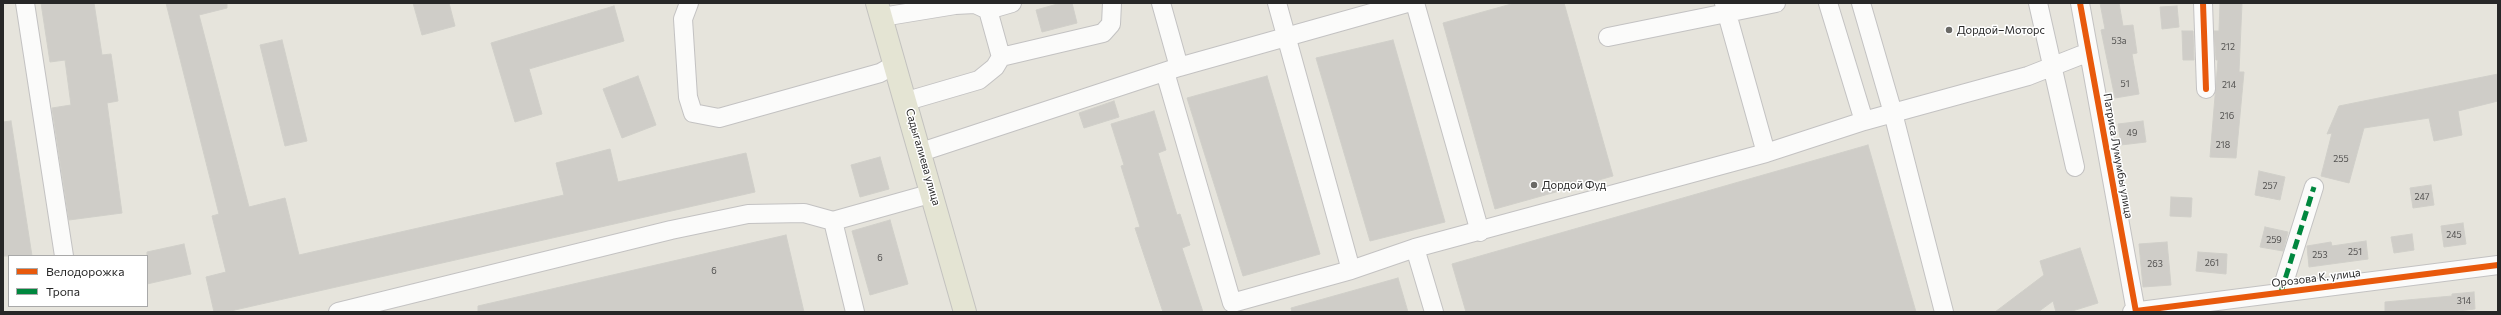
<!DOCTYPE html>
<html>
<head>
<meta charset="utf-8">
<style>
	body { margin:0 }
	#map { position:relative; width:2501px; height:315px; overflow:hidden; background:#e6e4dc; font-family:Commissioner,sans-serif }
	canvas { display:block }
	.frame { position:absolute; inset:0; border:4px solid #272727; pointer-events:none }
	.legend { position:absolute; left:8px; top:255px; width:140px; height:52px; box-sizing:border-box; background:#fff; border:1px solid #a9a9a9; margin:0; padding:5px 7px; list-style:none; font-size:12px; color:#272727 }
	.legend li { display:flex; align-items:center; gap:8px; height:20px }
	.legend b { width:20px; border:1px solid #a9a9a9 }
</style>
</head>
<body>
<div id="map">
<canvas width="2501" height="315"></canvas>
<div class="frame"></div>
<ul class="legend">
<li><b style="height:5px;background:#e8590c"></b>Велодорожка</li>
<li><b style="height:5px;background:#00873e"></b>Тропа</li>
</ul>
</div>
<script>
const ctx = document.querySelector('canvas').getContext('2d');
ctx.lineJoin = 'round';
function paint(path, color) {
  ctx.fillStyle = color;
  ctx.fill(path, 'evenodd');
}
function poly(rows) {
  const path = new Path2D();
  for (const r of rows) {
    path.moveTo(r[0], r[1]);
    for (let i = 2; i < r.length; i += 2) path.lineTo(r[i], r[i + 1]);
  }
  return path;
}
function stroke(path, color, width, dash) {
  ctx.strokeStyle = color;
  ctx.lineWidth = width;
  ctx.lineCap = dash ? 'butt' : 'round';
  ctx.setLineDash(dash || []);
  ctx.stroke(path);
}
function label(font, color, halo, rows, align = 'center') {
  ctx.font = font + ' Commissioner,sans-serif';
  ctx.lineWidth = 3;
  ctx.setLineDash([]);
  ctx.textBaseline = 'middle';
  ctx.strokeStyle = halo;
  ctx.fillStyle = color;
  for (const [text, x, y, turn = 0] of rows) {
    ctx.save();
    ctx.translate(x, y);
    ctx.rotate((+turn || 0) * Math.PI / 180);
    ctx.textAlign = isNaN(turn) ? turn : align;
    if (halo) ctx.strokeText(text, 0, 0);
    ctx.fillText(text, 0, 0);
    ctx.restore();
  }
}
const building = poly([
	[41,3,94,3,102,55,111,54,118,101,107,103,122,213,69,220,52,108,71,105,65,60,50,62,41,3],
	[166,3,227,3,227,8,199,15,249,207,285,198,299,255,564,195,556,163,610,149,618,182,746,153,755,192,226,312,214,312,206,277,226,272,212,216,219,214,166,3],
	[413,3,449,3,455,26,422,35,413,3],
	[1061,3,1072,3,1077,23,1042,32,1036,10,1061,3],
	[1515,3,1564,3,1613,176,1495,209,1443,23,1515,3],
	[2100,3,2119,3,2123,26,2133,25,2137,53,2132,54,2139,94,2115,98,2101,30,2105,29,2100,3],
	[2220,3,2242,3,2239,72,2244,72,2236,158,2210,157,2218,60,2216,60,2214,31,2219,31,2220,3],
	[614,6,624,41,529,69,542,114,515,122,491,43,614,6],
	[2177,6,2179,27,2162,29,2160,7,2177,6],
	[2182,31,2193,31,2194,60,2183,60,2182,31],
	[282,40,307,141,285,146,260,45,282,40],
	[1393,40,1445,222,1370,241,1316,58,1393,40],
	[2498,74,2498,101,2458,111,2462,135,2434,141,2429,118,2364,128,2349,183,2321,176,2332,133,2327,134,2339,106,2498,74],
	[638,76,656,125,622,138,603,89,638,76],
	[1267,76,1320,254,1243,276,1187,98,1267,76],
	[1114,101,1119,117,1084,128,1079,113,1114,101],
	[1154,111,1166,150,1158,153,1177,215,1180,214,1190,245,1182,248,1203,312,1163,312,1135,228,1140,227,1121,166,1124,165,1111,124,1154,111],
	[11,121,32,256,3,256,3,122,11,121],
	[2143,121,2146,142,2121,145,2118,124,2143,121],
	[1868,145,1916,312,1466,312,1452,264,1868,145],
	[880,157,889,189,860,197,851,165,880,157],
	[2259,171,2285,177,2280,200,2255,195,2259,171],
	[2431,185,2434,205,2413,208,2410,188,2431,185],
	[2171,197,2192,198,2191,217,2170,216,2171,197],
	[890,220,908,284,870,295,852,231,890,220],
	[2463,223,2466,244,2444,247,2441,226,2463,223],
	[2265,227,2288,232,2283,251,2260,247,2265,227],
	[2412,234,2414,250,2394,253,2391,237,2412,234],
	[786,235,804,312,478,312,478,306,786,235],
	[2366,241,2368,259,2309,267,2307,246,2331,242,2332,246,2366,241],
	[2167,242,2171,285,2143,287,2139,244,2167,242],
	[184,244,191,274,147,284,147,252,184,244],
	[2080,248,2098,303,2069,312,2056,312,2053,301,2038,312,1995,312,2044,275,2040,261,2080,248],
	[2198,252,2227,254,2226,274,2196,271,2198,252],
	[1398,278,1408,312,1292,312,1291,308,1398,278],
	[2474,292,2475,309,2450,312,2385,312,2385,302,2452,296,2452,294,2474,292]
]);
paint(building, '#cfcdc8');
stroke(building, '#d0cfc9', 1);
const minor = poly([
	[25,3,64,256],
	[689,3,683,19,688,97,693,113,719,118,880,73,896,64],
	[1161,3,1179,67],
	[1277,3,1351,270],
	[1415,3,1480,232],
	[1724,3,1766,153],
	[1861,3,1893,113,1864,121],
	[2038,3,2075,167],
	[2080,3,2136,312],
	[2203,3,2206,89],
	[988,10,1012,3],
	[882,17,955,5,975,4,988,10,1001,57,995,67,979,80,907,101],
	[1608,37,1776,3],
	[1001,57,1103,33,1111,24,1112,3],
	[1165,72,1232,303,1351,270,1415,248,1766,153,1864,121,1828,3],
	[921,152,1179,67,1407,3],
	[833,221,855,312],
	[1415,248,1434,312],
	[2281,292,2314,187],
	[338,312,671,230,748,214,804,213,833,221,933,193],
	[1944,312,1893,113,2028,76,2089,52],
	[2132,312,2498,265]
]);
const major = poly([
	[877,3,965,312]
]);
stroke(minor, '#c3c2c2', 20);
stroke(major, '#c3c2bf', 24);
stroke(minor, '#fbfbfa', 18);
stroke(major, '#e4e4d3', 22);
stroke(poly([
	[2281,292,2314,187]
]), '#00873e', 5, [10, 5]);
stroke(poly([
	[2080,3,2136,312],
	[2203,3,2206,89],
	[2136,311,2498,265]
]), '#e8590c', 6);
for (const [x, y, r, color] of [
	[1949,30,4,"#6a6966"],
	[1534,185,4,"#6a6966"]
]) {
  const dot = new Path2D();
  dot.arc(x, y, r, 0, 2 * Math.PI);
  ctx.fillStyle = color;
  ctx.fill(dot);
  stroke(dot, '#fff', 1.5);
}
label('9px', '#525150', null, [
	["53a",2119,41],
	["212",2228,47],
	["51",2125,84],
	["214",2229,85],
	["216",2227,116],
	["49",2132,133],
	["218",2223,145],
	["255",2341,159],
	["257",2270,186],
	["247",2422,197],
	["245",2454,235],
	["259",2274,240],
	["251",2355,252],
	["253",2320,255],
	["6",880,258],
	["261",2212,263],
	["263",2155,264],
	["6",714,271],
	["314",2464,301]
]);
label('11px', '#272727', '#fff', [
	["Дордой–Моторс",1957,30],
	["Дордой Фуд",1542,185]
], 'left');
label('11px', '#272727', '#fff', [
	["Патриса Лумумбы улица",2118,156,80],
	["Садыгалиева улица",923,157,74],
	["Орозова К. улица",2316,278,-7]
]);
</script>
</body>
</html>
